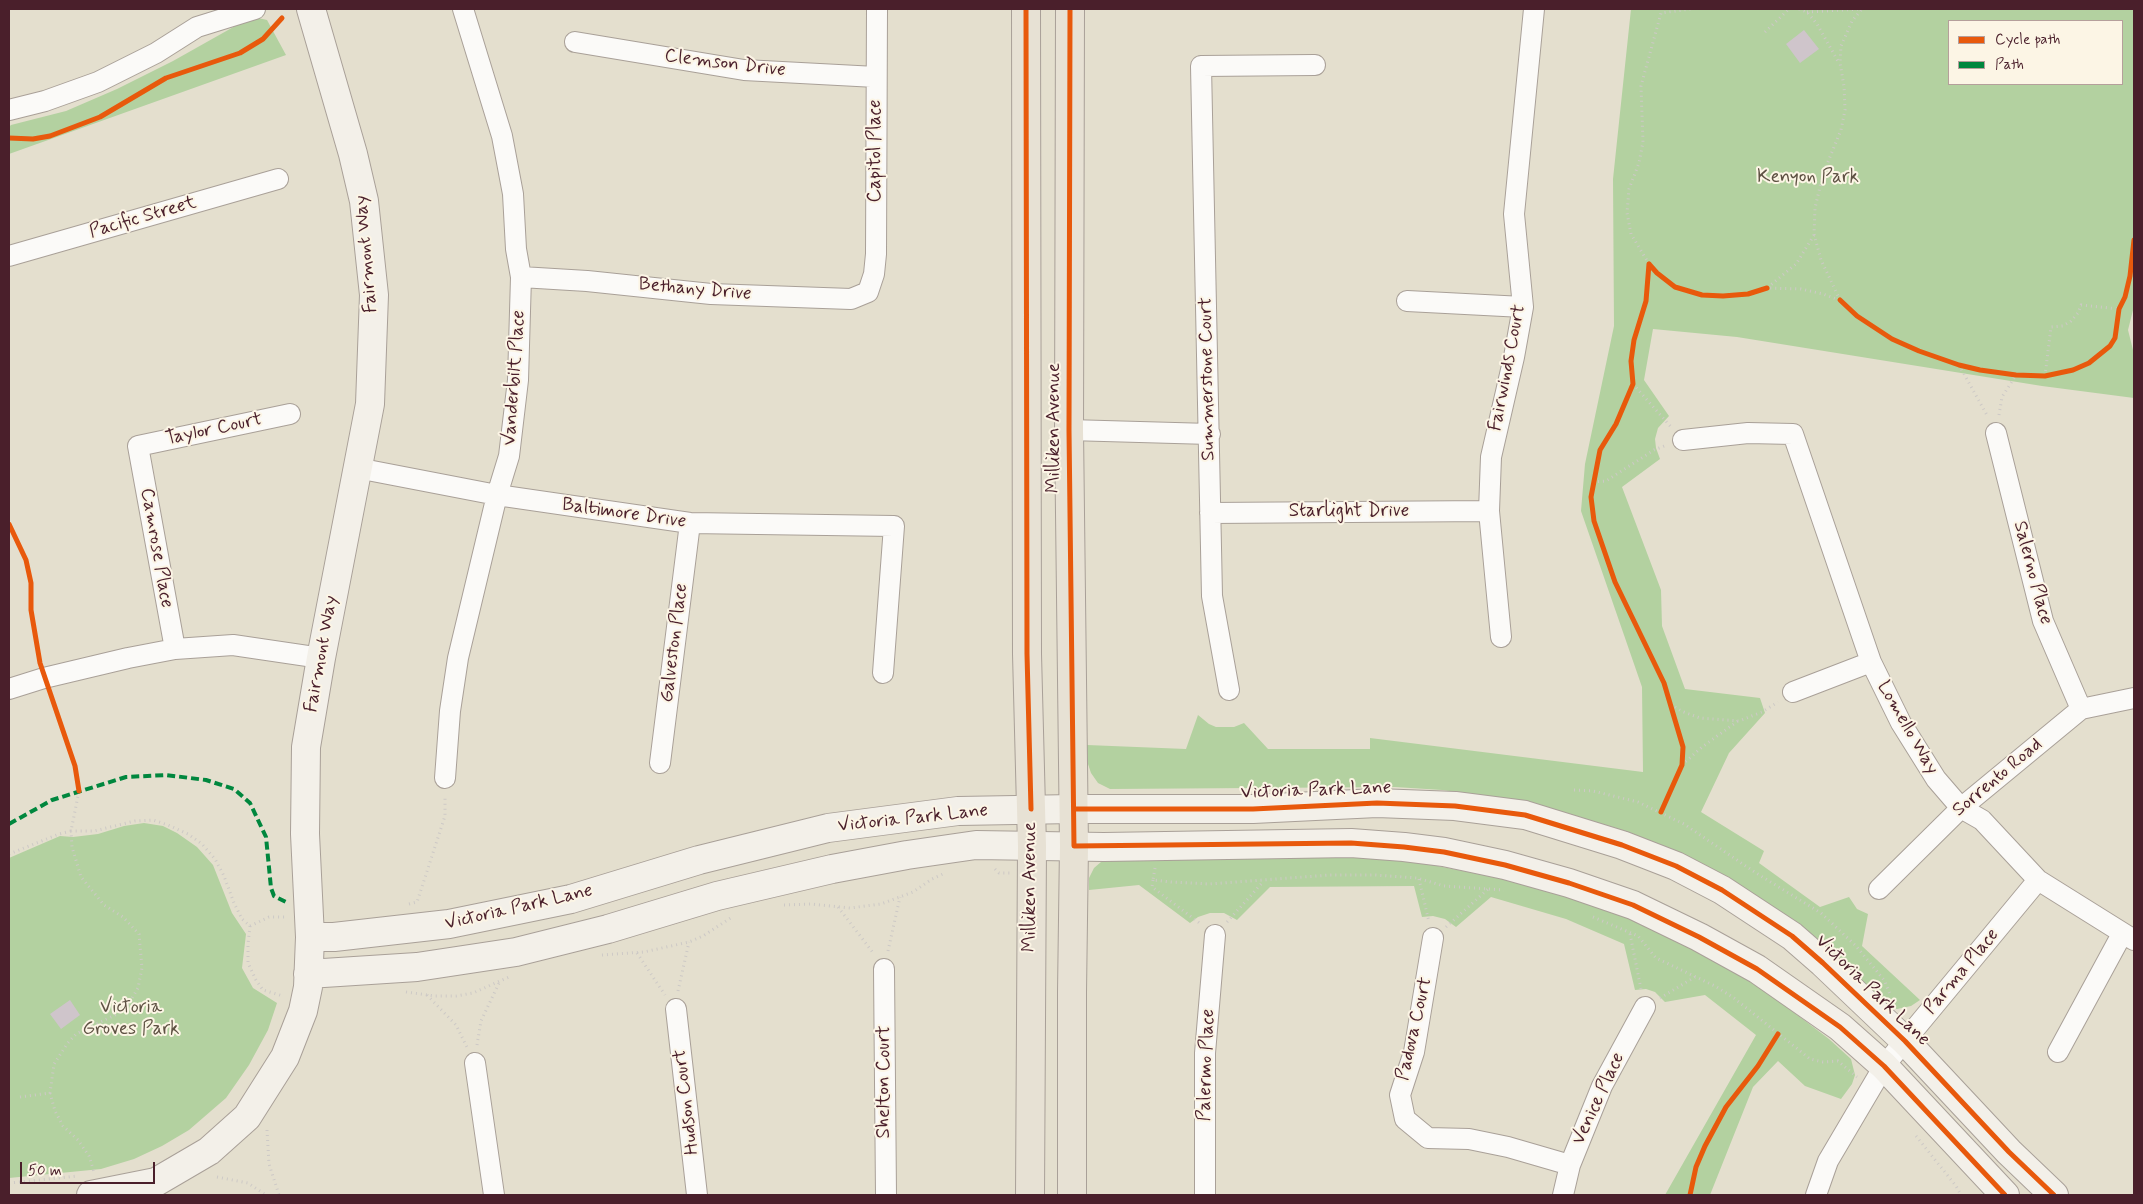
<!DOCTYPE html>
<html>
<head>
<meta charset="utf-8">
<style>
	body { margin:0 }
	#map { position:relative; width:2143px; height:1204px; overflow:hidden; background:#e4dfce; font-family:Mynerve,sans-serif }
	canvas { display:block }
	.frame { position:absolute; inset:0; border:10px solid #4a1f2b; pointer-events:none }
	.legend { position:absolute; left:1948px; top:20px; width:175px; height:65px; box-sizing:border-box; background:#fcf5e5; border:1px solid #b59f9b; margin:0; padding:6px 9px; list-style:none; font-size:15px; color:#4a1f2b }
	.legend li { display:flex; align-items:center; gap:10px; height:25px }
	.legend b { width:25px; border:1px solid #b59f9b }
	.scale { position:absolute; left:20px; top:1162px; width:135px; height:22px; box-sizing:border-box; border:2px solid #4a1f2b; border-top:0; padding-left:6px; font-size:15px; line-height:18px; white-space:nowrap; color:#4a1f2b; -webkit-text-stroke:4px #fcf5e5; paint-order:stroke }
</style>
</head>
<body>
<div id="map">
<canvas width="2143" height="1204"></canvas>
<div class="frame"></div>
<ul class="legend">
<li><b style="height:6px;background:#e8590c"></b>Cycle path</li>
<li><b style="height:6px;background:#00873e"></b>Path</li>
</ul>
<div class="scale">50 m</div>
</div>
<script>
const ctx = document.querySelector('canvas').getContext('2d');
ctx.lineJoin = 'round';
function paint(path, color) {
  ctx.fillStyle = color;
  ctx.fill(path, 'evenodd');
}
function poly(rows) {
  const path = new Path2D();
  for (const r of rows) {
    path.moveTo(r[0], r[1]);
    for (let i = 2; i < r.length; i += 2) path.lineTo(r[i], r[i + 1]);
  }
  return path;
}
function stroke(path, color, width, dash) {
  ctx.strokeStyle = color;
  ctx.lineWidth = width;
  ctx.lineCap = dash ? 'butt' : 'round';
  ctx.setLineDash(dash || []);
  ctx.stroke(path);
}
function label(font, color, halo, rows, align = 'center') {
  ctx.font = font + ' Mynerve,sans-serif';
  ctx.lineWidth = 4;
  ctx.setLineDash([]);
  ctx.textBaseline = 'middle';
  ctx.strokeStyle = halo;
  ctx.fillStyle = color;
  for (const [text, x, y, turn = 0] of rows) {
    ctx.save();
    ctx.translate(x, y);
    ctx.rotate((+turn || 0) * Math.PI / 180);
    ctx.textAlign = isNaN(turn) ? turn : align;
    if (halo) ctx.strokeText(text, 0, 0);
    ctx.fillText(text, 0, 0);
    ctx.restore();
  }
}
paint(poly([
	[1631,9,2134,9,2134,306,2128,330,2134,354,2134,398,2042,386,1737,337,1653,329,1644,380,1669,416,1658,428,1655,439,1656,448,1660,459,1622,487,1661,590,1662,626,1685,689,1760,698,1765,713,1729,753,1701,812,1764,851,1759,863,1820,907,1849,897,1857,909,1868,914,1862,946,1920,1000,1911,1006,1897,1009,1884,1005,1797,926,1756,896,1715,872,1663,847,1616,828,1555,810,1502,798,1442,790,1395,787,1110,789,1098,783,1091,773,1087,761,1087,745,1186,749,1198,715,1209,724,1216,727,1234,727,1244,723,1268,749,1370,749,1370,738,1643,772,1642,687,1581,511,1585,464,1614,326,1613,179],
	[1949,21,2122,21,2122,84,1949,84],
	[258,18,267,20,286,55,9,154,9,127,11,125,66,111,117,89,173,61,237,25],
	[144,823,163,826,177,833,197,847,213,865,232,913,246,934,242,968,253,988,277,1003,268,1030,249,1065,226,1098,189,1130,162,1146,134,1159,101,1169,9,1178,9,858,60,836,73,837,98,834,124,826],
	[1359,857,1417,862,1530,884,1577,898,1651,927,1731,969,1775,998,1829,1039,1851,1059,1855,1075,1852,1084,1841,1099,1805,1086,1778,1061,1753,1087,1710,1195,1665,1195,1756,1035,1705,995,1665,1002,1655,992,1646,989,1635,990,1624,944,1566,919,1491,897,1456,927,1445,919,1433,916,1422,917,1414,886,1270,887,1237,920,1224,913,1210,913,1198,917,1190,923,1139,885,1089,890,1089,878,1094,868,1101,862,1111,858]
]), '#b3d1a0');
paint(poly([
	[1804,30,1819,49,1800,63,1786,44],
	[70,1000,80,1015,61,1029,50,1014]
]), '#cfc5cb');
const street = poly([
	[575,42,744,70,876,77],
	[9,110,45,101,98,82,156,53,197,27,255,9],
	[9,256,278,179],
	[521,277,587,281,711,294,851,299,868,292,874,274,876,254,877,9],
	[1407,301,1523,307],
	[1069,430,1210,434],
	[1996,433,2043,621,2081,709],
	[1683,440,1748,433,1793,434,1871,662,1901,723,1936,779,1961,808,1982,820,2038,880,2134,940],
	[357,468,497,495,690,523,894,526,883,673],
	[1210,513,1489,511],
	[1501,637,1489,511,1491,457,1514,357,1523,307,1514,214,1534,9],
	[175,649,138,446,290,414],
	[9,689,44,678,128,658,175,649,233,645,321,658],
	[1229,690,1212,596,1201,66,1315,65],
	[1793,692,1871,662],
	[660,763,690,523],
	[445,778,450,711,458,658,497,495,509,456,518,380,521,277,516,249,513,194,502,136,463,9],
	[1879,889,1961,808,2081,709,2134,698],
	[1433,938,1414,1052,1400,1095,1405,1119,1428,1138,1469,1139,1508,1147,1570,1165],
	[884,969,886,1195],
	[676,1009,697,1195],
	[2058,1052,2122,934],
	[475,1063,494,1195],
	[1205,1195,1205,1053,1215,935],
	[1563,1195,1570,1165,1602,1086,1645,1007],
	[1816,1195,1828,1161,1884,1066,2038,880]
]);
const secondary = poly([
	[310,937,334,937,449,924,571,899,699,860,828,828,958,811,1074,809,1253,809,1377,803,1455,806,1525,815,1622,845,1676,866,1722,890,1792,936,1823,963,1905,1041,2009,1152,2054,1195],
	[308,974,417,967,516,952,608,929,717,896,832,869,907,855,976,845,1104,847,1351,843,1404,847,1444,852,1505,865,1569,883,1633,905,1699,937,1757,969,1840,1027,1884,1066,2005,1195],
	[91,1195,156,1182,209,1151,247,1117,285,1057,303,1011,308,987,310,937,305,834,306,747,321,658,370,404,374,295,364,201,353,154,311,9]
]);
const primary = poly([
	[1026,9,1027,654,1032,846,1030,1195],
	[1070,9,1069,430,1074,846,1072,992,1072,1195]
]);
stroke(street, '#a9a098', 22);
stroke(secondary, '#a9a098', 30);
stroke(primary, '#a9a098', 30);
stroke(poly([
	[1799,9,1807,12,1817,24,1839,63],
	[1807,12,1861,9],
	[1765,32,1789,9],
	[1814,235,1796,264,1767,288,1801,289,1823,294,1839,300],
	[1649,264,1631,234,1627,213,1629,189,1639,163,1643,142,1641,86,1661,13,1691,9],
	[1840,300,1821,260,1814,234,1815,208,1823,174,1841,130,1845,110,1844,86,1840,63,1841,46,1852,21,1862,9],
	[1959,365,1988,417],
	[2045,376,2051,327,2063,326,2071,321,2078,313,2081,305,2119,309],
	[1633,384,1672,428],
	[1999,415,2002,397,2016,375],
	[1593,482,1606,481,1654,450,1667,445],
	[1671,704,1681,711,1700,718,1739,721,1762,712,1778,702],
	[1682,765,1702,747,1738,721],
	[1574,790,1593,791,1638,802,1684,824,1756,873,1821,913,1856,946,1884,980,1890,994],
	[9,854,59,834,71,831,79,791],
	[1155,868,1153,880,1171,882,1209,884,1330,875,1375,875,1417,878,1444,886,1504,890],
	[995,869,999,873,1010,873],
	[1419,879,1429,922],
	[1153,880,1152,887,1202,925],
	[409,904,417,902,445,816,445,796],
	[784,905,811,904,850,908,881,904,913,892,932,879,945,873],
	[838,907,874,954],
	[1593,917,1638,936,1656,958,1715,986,1734,998,1810,1059,1823,1062,1838,1061,1857,1077],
	[1227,922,1263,882],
	[250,926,248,944,248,963,256,980,263,990,283,996],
	[1446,927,1488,889],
	[1630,934,1641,989],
	[888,951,900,897],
	[637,953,665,995],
	[602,955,644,952,689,942,703,936,732,917],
	[678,991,689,942],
	[406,992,435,996,456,996,473,993,509,977],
	[427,995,456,1025,467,1047],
	[1660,998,1695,977],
	[128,1005,139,1007,143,1013],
	[477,1045,481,1021,499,983],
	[50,1093,55,1111,63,1126,78,1140,89,1156,94,1172],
	[20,1097,50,1093,54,1064,67,1044,76,1034,117,1014,128,1005,138,988,142,968,139,934,123,917,104,905,81,877,72,847,71,831,94,831,135,821,153,820,168,825,188,834,202,844,215,859,224,876,234,903,242,919,250,926,269,917,288,917],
	[267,1130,269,1164,279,1195],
	[1916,1136,1956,1186,1961,1195],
	[217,1177,248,1183,266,1195],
	[9,1183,78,1176]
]), '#cdc9c6', 3, [1, 4]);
stroke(street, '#fbfaf8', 20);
stroke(secondary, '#f3f0e9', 28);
stroke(primary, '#e7e1d4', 28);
stroke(poly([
	[9,824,52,800,126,777,166,775,206,780,234,789,250,803,266,837,271,888,274,896,288,903]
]), '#00873e', 4, [8, 4]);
stroke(poly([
	[1026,9,1027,654,1031,809],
	[1070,9,1069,430,1074,846,1351,843,1404,847,1444,852,1505,865,1569,883,1633,905,1699,937,1757,969,1840,1027,1884,1066,2005,1195],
	[9,138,33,139,50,136,100,117,166,78,240,53,263,39,282,18],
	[1649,264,1646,301,1634,340,1631,361,1633,384,1616,424,1600,450,1591,497,1594,521,1615,582,1664,683,1683,747,1682,765,1661,812],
	[1649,264,1657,273,1675,287,1702,295,1723,296,1748,294,1767,288],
	[1840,300,1857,316,1892,339,1919,351,1959,365,1980,370,2016,375,2045,376,2073,370,2089,363,2110,346,2115,338,2119,309,2125,297,2130,276,2134,240],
	[9,524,26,560,31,583,31,610,40,663,75,766,79,791],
	[1074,809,1253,809,1377,803,1455,806,1525,815,1622,845,1676,866,1722,890,1792,936,1823,963,1905,1041,2009,1152,2054,1195],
	[1690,1195,1696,1167,1705,1146,1726,1107,1758,1066,1778,1034]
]), '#e8590c', 5);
label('19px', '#4a1f2b', '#fcf5e5', [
	["Clemson Drive",725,64,7],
	["Capitol Place",876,151,-90],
	["Pacific Street",143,218,-16],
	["Fairmont Way",367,254,-95],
	["Bethany Drive",695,290,5],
	["Fairwinds Court",1508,368,-79],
	["Vanderbilt Place",515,378,-86],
	["Summerstone Court",1208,379,-91],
	["Milliken Avenue",1055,428,-90],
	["Taylor Court",214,430,-12],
	["Starlight Drive",1349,512],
	["Baltimore Drive",624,514,8],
	["Camrose Place",156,548,80],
	["Salerno Place",2032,573,75],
	["Galveston Place",675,643,-83],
	["Fairmont Way",322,654,-80],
	["Lomello Way",1907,728,60],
	["Sorrento Road",1998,778,-40],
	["Victoria Park Lane",1316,791,-2],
	["Victoria Park Lane",913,819,-6],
	["Milliken Avenue",1031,887,-90],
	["Victoria Park Lane",519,908,-13],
	["Parma Place",1962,972,-50],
	["Victoria Park Lane",1872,991,44],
	["Padova Court",1415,1029,-77],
	["Palermo Place",1207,1065,-88],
	["Shelton Court",885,1082,-90],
	["Venice Place",1599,1099,-65],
	["Hudson Court",687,1102,-97]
]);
label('19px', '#5e5143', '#fcf5e5', [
	["Kenyon Park",1808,178],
	["Victoria",131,1008],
	["Groves Park",131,1030]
]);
</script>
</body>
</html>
